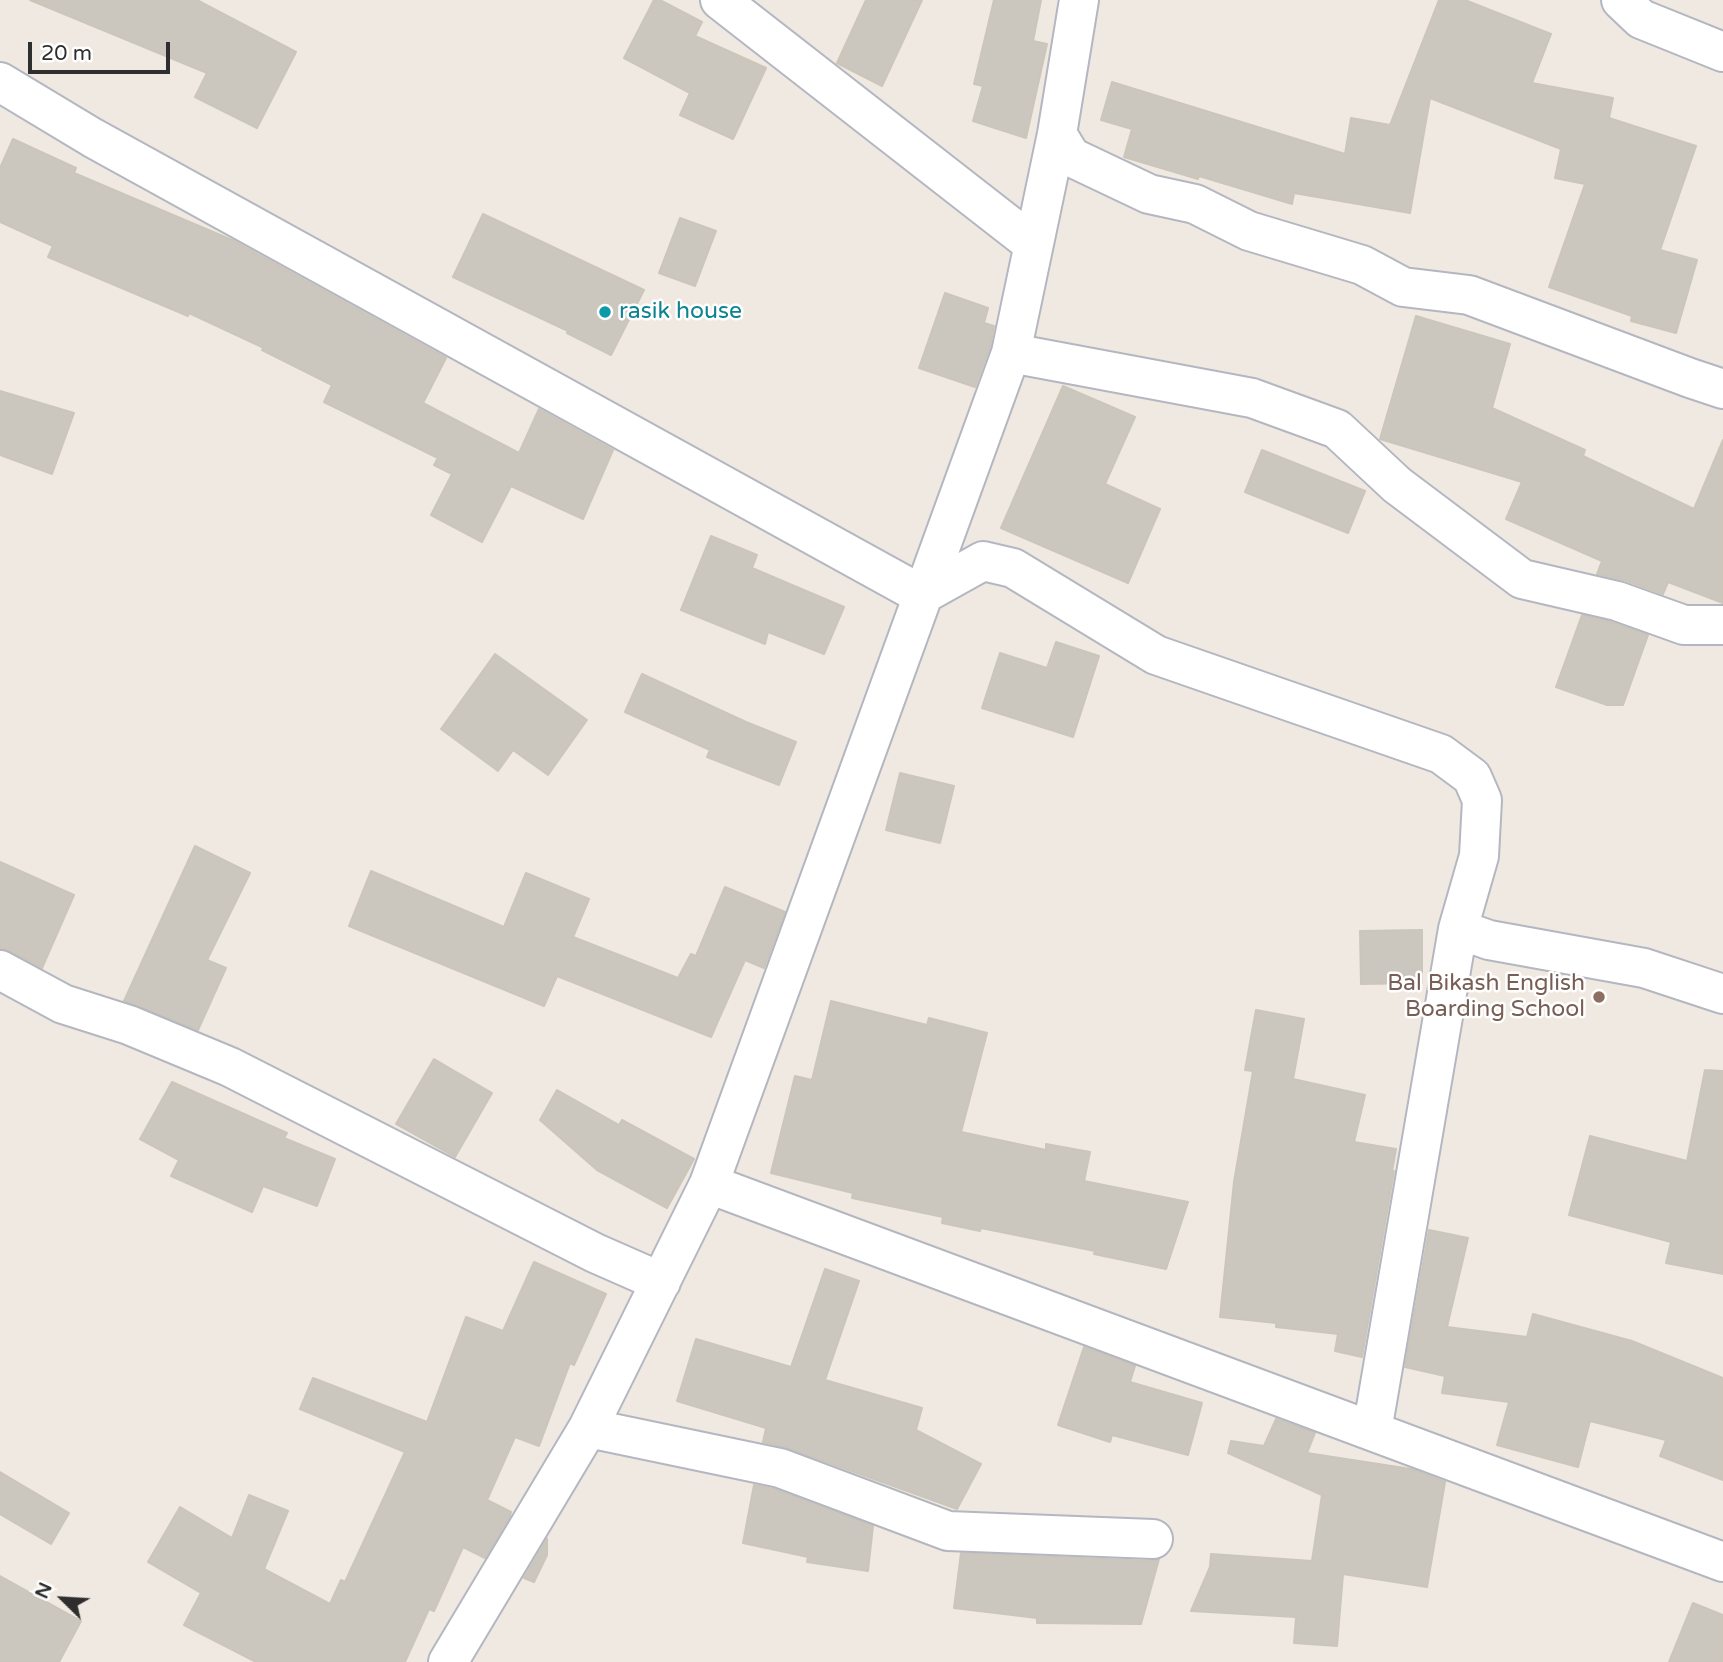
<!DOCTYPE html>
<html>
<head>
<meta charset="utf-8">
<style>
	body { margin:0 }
	#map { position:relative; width:1723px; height:1662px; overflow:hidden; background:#efe9e1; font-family:"Varela Round",sans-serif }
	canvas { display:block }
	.north { position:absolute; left:28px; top:1564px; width:70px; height:70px; -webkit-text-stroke:5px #fff; paint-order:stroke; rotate:294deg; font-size:19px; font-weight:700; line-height:28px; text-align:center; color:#2e2e2e }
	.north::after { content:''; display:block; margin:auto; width:24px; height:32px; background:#2e2e2e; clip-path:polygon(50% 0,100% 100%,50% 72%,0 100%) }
	.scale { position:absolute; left:28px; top:42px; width:142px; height:32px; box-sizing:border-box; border:4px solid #2e2e2e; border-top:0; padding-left:9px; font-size:21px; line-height:24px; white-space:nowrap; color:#2e2e2e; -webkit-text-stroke:5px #fff; paint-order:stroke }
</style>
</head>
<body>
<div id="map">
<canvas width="1723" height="1662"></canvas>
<div class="north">N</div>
<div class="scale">20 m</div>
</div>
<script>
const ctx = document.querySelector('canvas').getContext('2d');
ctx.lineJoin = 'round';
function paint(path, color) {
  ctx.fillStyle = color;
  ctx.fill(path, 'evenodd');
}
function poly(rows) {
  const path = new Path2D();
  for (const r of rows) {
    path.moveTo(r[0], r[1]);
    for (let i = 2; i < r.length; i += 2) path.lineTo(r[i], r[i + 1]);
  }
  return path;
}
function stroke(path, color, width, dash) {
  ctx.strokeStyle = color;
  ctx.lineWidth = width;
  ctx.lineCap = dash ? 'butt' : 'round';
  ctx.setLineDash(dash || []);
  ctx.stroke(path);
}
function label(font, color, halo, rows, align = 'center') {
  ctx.font = font + ' "Varela Round",sans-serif';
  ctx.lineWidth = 5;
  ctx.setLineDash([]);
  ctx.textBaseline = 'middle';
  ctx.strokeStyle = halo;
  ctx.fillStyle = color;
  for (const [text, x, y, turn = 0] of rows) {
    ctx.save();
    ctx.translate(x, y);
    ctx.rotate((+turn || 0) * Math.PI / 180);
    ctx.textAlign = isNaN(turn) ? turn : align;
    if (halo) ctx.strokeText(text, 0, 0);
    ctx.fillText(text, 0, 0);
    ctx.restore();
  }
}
const building = poly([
	[30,0,197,0,296,52,257,128,195,97,207,73,30,0],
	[654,0,660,0,702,22,695,36,766,68,733,139,680,115,690,93,624,58,654,0],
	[866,0,922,0,882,86,837,63,866,0],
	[994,0,1041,0,1033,41,1047,44,1026,138,973,121,983,86,974,84,994,0],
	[1439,0,1465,0,1551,34,1532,83,1613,98,1609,118,1696,146,1660,250,1697,260,1676,333,1631,321,1632,316,1549,287,1585,184,1555,178,1561,149,1430,98,1410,213,1294,193,1292,204,1199,176,1198,179,1124,157,1132,129,1101,120,1112,82,1345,154,1351,118,1390,125,1439,0],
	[13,139,76,168,74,173,232,240,446,358,423,403,519,453,539,409,613,450,583,519,511,486,482,542,431,515,452,474,434,465,438,458,324,402,332,385,262,350,264,348,189,313,188,316,48,257,53,246,0,222,0,168,13,139],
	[483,214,644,290,611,355,567,333,568,331,453,277,483,214],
	[680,218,716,231,695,286,659,273,680,218],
	[945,293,988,308,984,323,994,326,990,347,975,387,919,368,945,293],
	[1416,316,1510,344,1492,408,1585,450,1583,456,1694,509,1723,440,1723,603,1668,582,1663,594,1624,580,1597,574,1602,561,1506,519,1522,482,1380,439,1416,316],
	[1063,386,1135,417,1105,484,1160,509,1128,583,1001,528,1063,386],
	[0,391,74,413,52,474,0,455,0,391],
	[1262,450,1365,491,1348,533,1245,492,1262,450],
	[711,536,757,555,752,568,844,607,824,654,768,632,765,644,681,610,711,536],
	[1582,615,1611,622,1648,635,1623,705,1607,705,1556,687,1582,615],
	[1056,642,1099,656,1073,737,982,708,1000,653,1047,668,1056,642],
	[495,654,587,720,548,775,513,750,498,771,441,729,495,654],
	[642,674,746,722,796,742,779,785,707,757,710,750,625,712,642,674],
	[900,773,954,786,940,843,886,830,900,773],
	[195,846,250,873,207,960,226,968,198,1030,124,1001,195,846],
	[0,862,74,895,42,968,10,951,0,948,0,862],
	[371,871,504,927,526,873,589,899,573,937,678,978,691,954,696,956,725,887,785,912,764,968,745,960,711,1037,557,976,544,1006,349,926,371,871],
	[1422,930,1422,983,1361,984,1360,931,1422,930],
	[831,1001,927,1025,929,1018,987,1033,961,1132,1046,1150,1046,1144,1090,1152,1084,1181,1188,1202,1166,1269,1094,1254,1095,1251,981,1228,980,1231,942,1223,943,1217,852,1198,853,1193,771,1173,795,1076,812,1080,831,1001],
	[1256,1010,1304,1019,1293,1079,1365,1095,1354,1142,1396,1149,1392,1171,1394,1171,1362,1357,1335,1351,1338,1334,1276,1327,1276,1323,1220,1317,1234,1182,1253,1071,1245,1070,1256,1010],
	[434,1059,492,1093,455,1157,396,1124,434,1059],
	[1705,1070,1723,1071,1723,1274,1666,1263,1671,1242,1569,1215,1590,1136,1687,1161,1705,1070],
	[172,1082,287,1133,284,1138,335,1159,317,1206,263,1186,252,1212,171,1176,179,1160,140,1139,172,1082],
	[557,1090,619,1125,622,1120,694,1159,667,1208,597,1170,540,1120,557,1090],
	[1429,1230,1468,1238,1447,1327,1527,1337,1533,1314,1632,1341,1723,1378,1723,1480,1660,1456,1666,1440,1590,1421,1578,1467,1497,1445,1509,1402,1442,1393,1445,1376,1405,1367,1429,1230],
	[534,1262,606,1294,574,1365,570,1363,539,1446,515,1437,487,1500,511,1512,510,1516,485,1558,463,1547,434,1611,429,1609,405,1662,256,1662,184,1625,201,1593,148,1562,180,1507,232,1538,249,1495,288,1511,264,1569,330,1604,341,1580,345,1582,405,1452,300,1409,313,1378,427,1422,466,1317,503,1331,534,1262],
	[825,1269,859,1281,825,1380,922,1408,916,1430,981,1464,957,1509,788,1448,763,1442,766,1428,677,1401,696,1339,791,1367,825,1269],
	[1084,1347,1135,1366,1130,1382,1202,1403,1188,1455,1112,1435,1110,1442,1058,1425,1084,1347],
	[1276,1419,1315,1433,1307,1453,1411,1469,1445,1482,1427,1587,1343,1574,1337,1646,1294,1643,1296,1617,1191,1611,1210,1567,1211,1554,1312,1561,1322,1495,1228,1453,1231,1441,1264,1446,1276,1419],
	[0,1472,69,1513,51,1544,0,1514,0,1472],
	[754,1485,774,1489,873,1526,868,1571,807,1562,808,1557,743,1543,754,1485],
	[547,1539,547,1555,534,1582,524,1578,547,1539],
	[961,1553,1152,1561,1159,1559,1141,1624,1037,1623,1037,1618,954,1608,961,1553],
	[0,1576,81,1621,59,1662,0,1662,0,1576],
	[1693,1603,1723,1615,1723,1662,1669,1662,1693,1603]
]);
paint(building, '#cbc7bf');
stroke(building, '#cbc5ba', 2);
const street = poly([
	[720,0,1033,244],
	[1621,0,1641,19,1723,52],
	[0,82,93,138,922,595,983,561,1013,568,1156,655,1441,754,1472,777,1482,800,1479,856,1458,929,1489,940,1644,968,1723,994],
	[1057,134,1071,157,1149,194,1195,204,1249,231,1362,265,1403,287,1469,295,1690,378,1723,389],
	[1011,353,1252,398,1337,429,1397,485,1522,579,1617,601,1684,625,1723,625],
	[0,970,63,1004,129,1025,230,1067,595,1253,661,1282],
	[709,1184,1723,1562],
	[588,1428,780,1468,948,1531,1153,1539],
	[1372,1431,1458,929],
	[448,1662,588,1428,709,1184,1011,353,1057,134,1079,0]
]);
stroke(street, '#b4b7c1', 42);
stroke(street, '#fff', 38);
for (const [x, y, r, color] of [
	[605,312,7,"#0f9aa8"],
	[1599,997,7,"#8d6e63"]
]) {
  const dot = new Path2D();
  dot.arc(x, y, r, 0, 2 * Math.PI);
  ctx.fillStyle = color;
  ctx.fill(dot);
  stroke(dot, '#fff', 2.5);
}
label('23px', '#0d838f', '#fff', [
	["rasik house",619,312]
], 'left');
label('23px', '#785e54', '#fff', [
	["Bal Bikash English",1585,984],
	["Boarding School",1585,1010]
], 'right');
</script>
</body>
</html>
